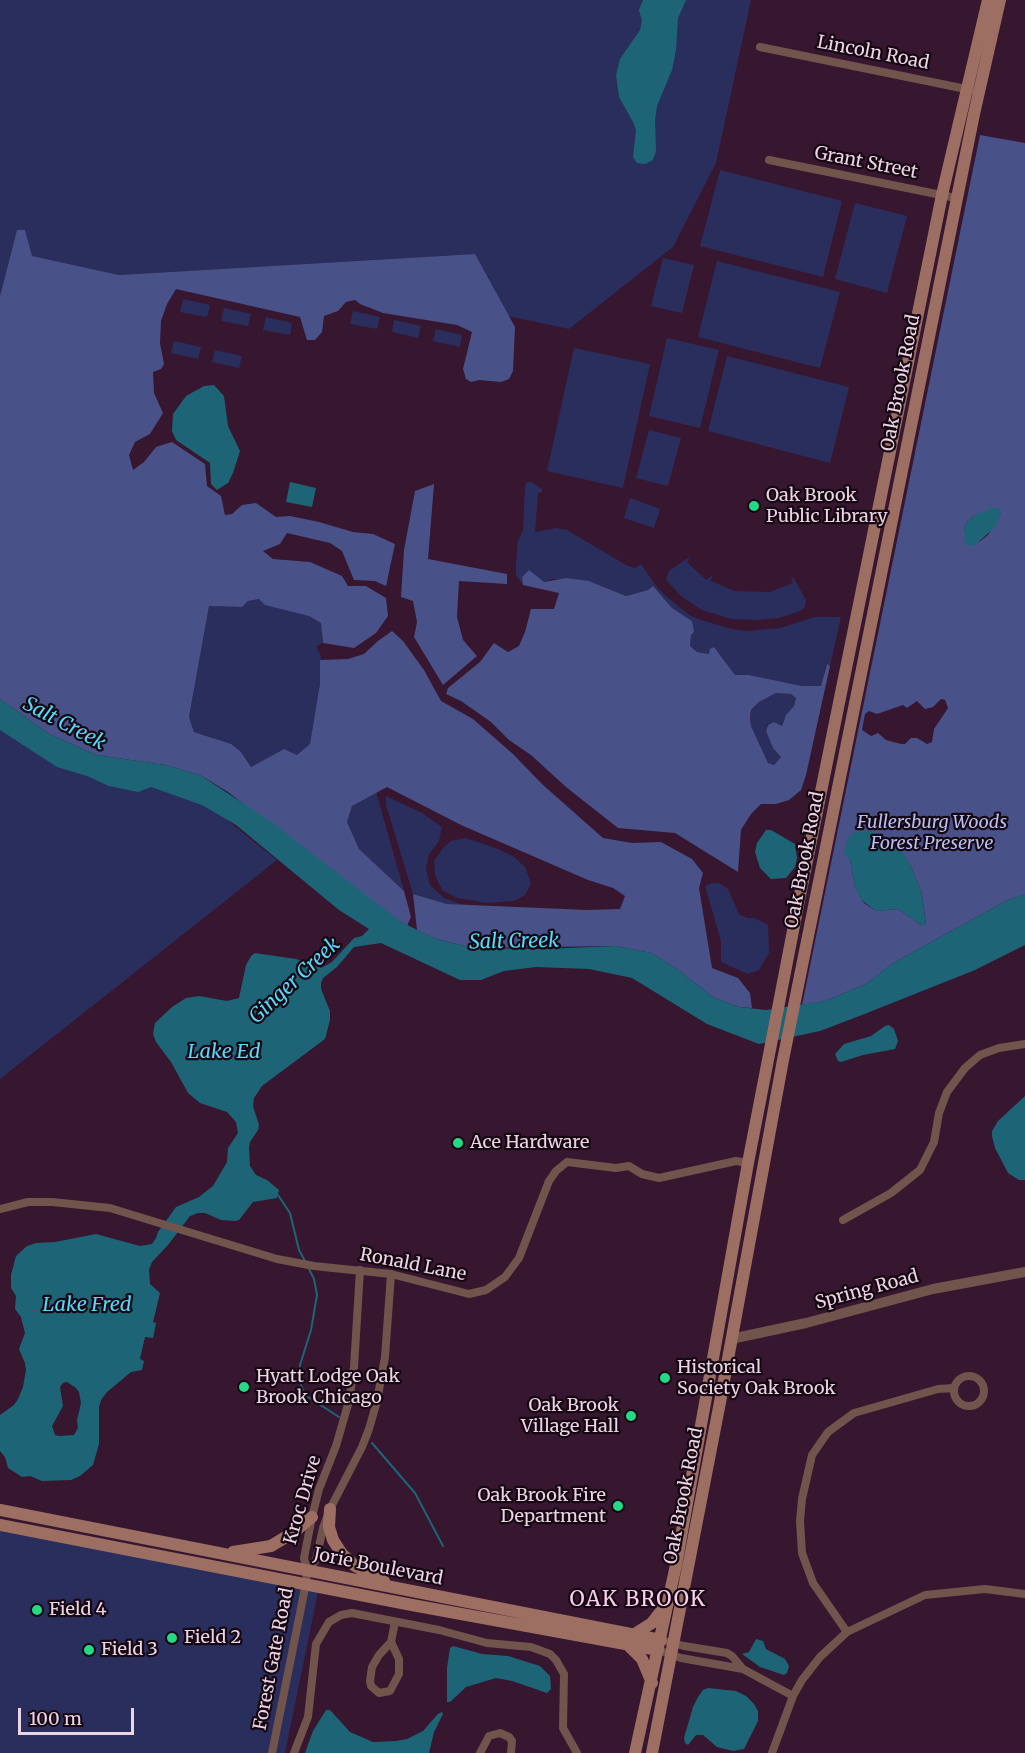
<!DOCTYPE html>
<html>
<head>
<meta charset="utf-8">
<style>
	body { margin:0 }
	#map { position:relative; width:1025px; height:1753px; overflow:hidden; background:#371630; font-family:Merriweather,serif }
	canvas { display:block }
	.scale { position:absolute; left:18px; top:1708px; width:116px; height:27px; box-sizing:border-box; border:3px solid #ebd4e4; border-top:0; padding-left:8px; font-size:18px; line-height:21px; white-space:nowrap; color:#ebd4e4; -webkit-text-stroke:4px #160812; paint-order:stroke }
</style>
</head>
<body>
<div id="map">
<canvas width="1025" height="1753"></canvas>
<div class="scale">100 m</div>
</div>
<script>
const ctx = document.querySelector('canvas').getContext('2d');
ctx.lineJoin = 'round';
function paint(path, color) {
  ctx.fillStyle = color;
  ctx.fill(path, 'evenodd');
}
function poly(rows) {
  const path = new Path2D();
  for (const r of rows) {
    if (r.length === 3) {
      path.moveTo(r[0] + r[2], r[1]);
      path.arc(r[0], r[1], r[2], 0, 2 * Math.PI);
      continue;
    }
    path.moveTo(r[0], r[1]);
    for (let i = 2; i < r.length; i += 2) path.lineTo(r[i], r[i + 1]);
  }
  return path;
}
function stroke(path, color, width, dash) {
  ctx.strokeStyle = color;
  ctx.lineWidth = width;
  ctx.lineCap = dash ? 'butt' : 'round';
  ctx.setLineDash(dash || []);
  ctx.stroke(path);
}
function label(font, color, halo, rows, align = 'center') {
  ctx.font = font + ' Merriweather,serif';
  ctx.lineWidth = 4.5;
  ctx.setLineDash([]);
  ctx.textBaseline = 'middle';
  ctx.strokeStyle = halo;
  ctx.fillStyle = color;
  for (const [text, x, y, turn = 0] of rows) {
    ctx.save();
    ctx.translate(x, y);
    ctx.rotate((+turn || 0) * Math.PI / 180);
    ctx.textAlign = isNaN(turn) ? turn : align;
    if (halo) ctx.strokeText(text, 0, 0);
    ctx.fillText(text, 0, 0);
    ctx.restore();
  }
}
paint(poly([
	[0,0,751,0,716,163,673,247,569,329,508,316,475,254,119,275,31,256,25,230,17,231,0,296],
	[720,170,842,201,823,277,700,246],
	[855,203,907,216,887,293,835,279],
	[663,258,694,265,682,313,651,306],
	[717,261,840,292,820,368,698,337],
	[183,299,210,305,207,317,180,312],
	[224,308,251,314,248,326,221,321],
	[353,311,380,317,377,329,350,324],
	[266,317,292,323,290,335,263,330],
	[394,320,421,326,418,338,392,332],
	[436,329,462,335,460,347,433,341],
	[667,338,719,350,700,428,649,416],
	[174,341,201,347,198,359,171,353],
	[574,348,650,364,623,488,547,471],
	[215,350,242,356,239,368,212,362],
	[727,356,849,387,830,463,708,431],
	[649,430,681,438,668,486,636,478],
	[527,482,531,482,542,489,542,492,538,493,535,532,557,528,567,530,626,565,635,568,641,564,656,586,668,598,691,616,701,620,732,629,746,631,780,628,815,617,841,617,830,666,827,664,825,668,822,686,802,686,749,675,735,675,714,647,709,654,697,652,690,646,692,621,672,608,653,586,648,590,626,596,589,581,552,579,544,582,522,577,523,585,516,575,516,562,518,541,523,530,525,486],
	[630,498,660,509,654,528,624,518],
	[691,556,687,562,704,578,707,580,712,575,711,581,735,591,770,592,793,583,791,578,793,577,806,600,805,607,800,611,779,618,757,620,731,619,702,610,682,597,666,580,669,571],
	[259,599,309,616,321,623,323,643,316,646,321,656,320,683,310,745,297,755,284,749,251,767,241,752,211,737,194,732,189,717,209,606,242,607,248,601],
	[776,693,791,694,796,698,794,706,784,720,782,727,774,722,767,725,766,731,773,747,781,757,774,765,768,763,751,726,750,718,751,711,759,702],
	[0,723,156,786,206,803,277,860,0,1079],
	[376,791,404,891,359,849,347,822,352,806],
	[386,796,422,813,442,827,439,841,429,854,426,869,430,885,444,898,463,905,447,904,413,894,386,805],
	[466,838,498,849,514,857,525,867,531,883,525,895,514,901,487,903,457,898,442,890,435,875,434,861,443,848,451,841],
	[712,883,719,883,728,889,739,914,747,918,755,918,768,925,769,953,759,970,748,974,721,962,721,941,705,886],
	[0,1530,318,1592,285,1753,0,1753]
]), '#2a2e5d');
paint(poly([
	[980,135,1025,143,1025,894,1006,901,942,936,892,964,866,984,825,1001,802,1005],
	[1001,512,988,535,979,542,964,530,967,522,975,515],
	[941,699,945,700,948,708,934,729,932,742,927,744,917,738,911,738,905,744,901,744,886,740,878,733,871,736,862,730,865,714,869,711,877,714,903,705,907,708,917,701,925,709,933,707],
	[850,860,909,862,922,894,926,924,921,925,898,909,876,911,864,903,855,886],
	[17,230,25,230,32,256,119,275,475,254,515,327,513,371,509,379,501,382,479,380,471,382,466,379,463,369,472,332,457,325,383,313,360,304,355,300,346,302,338,311,324,316,322,332,315,340,307,340,300,317,176,289,167,304,161,321,160,343,164,364,161,369,153,372,154,393,163,413,150,434,135,442,129,455,133,470,144,462,156,447,172,442,205,464,207,486,221,496,225,515,232,514,242,505,256,503,276,517,290,516,319,522,353,532,373,534,395,544,386,586,375,581,354,580,342,551,330,543,287,533,280,544,263,551,273,559,310,562,342,576,348,586,366,586,386,598,388,616,376,633,354,648,323,643,321,623,309,616,265,605,259,599,248,601,242,607,209,606,189,717,194,732,231,744,241,752,251,767,284,749,297,755,310,744,320,683,320,660,348,659,364,654,378,641,392,631,403,641,424,670,441,701,473,719,513,754,543,785,603,838,632,843,661,842,692,859,703,873,699,888,712,968,738,978,750,993,752,1008,739,1007,714,998,677,969,651,953,616,946,473,948,436,939,417,930,413,894,447,904,587,910,620,909,625,896,613,888,588,880,461,825,387,787,352,806,347,822,359,849,404,891,411,917,407,926,373,903,228,792,200,775,165,765,96,755,49,734,0,699,0,296],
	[434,484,428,559,507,574,507,584,459,581,457,617,463,640,477,656,443,685,414,637,417,622,413,601,401,597,404,550,415,491],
	[529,570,544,582,566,578,589,581,626,596,648,590,653,586,672,608,692,621,694,632,691,635,690,646,697,652,709,654,710,649,714,647,735,675,749,675,802,686,821,686,827,664,830,666,806,775,801,790,789,800,776,804,761,804,751,814,741,830,738,872,675,833,618,828,566,787,531,755,509,740,491,722,461,701,446,694,448,688,480,662,494,643,508,652,519,646,525,632,531,609,554,609,559,593,523,585,522,577],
	[776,693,791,694,796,698,794,706,786,715,782,726,774,722,768,725,766,731,773,748,781,757,774,765,768,763,751,726,750,718,751,710,759,702]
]), '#495189');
paint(poly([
	[643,0,686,0,678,18,676,50,672,70,657,106,655,120,656,151,653,160,645,164,637,163,633,157,636,130,633,122,619,97,616,75,620,59,640,30,642,21,639,10],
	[214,385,224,396,228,426,240,451,233,473,228,483,217,490,211,484,210,463,176,440,172,431,173,414,186,396,204,386],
	[290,482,316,488,312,507,286,502],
	[993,508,999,508,1001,512,995,527,974,546,965,544,964,530,967,522,975,515],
	[0,699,49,734,96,755,165,765,200,775,270,821,401,922,436,939,473,948,542,949,616,946,651,953,677,969,714,998,739,1007,766,1010,825,1001,866,984,892,964,942,936,1006,901,1025,894,1025,945,975,970,862,1015,820,1031,759,1044,707,1024,632,978,589,969,536,967,504,971,481,980,460,980,381,943,354,947,337,967,323,978,321,983,321,989,330,1011,330,1020,325,1039,262,1086,254,1098,253,1106,259,1125,258,1130,250,1142,249,1148,250,1166,256,1175,267,1180,279,1190,277,1198,253,1202,239,1220,235,1221,221,1220,205,1213,198,1213,190,1216,168,1245,152,1262,149,1270,150,1284,160,1293,153,1322,156,1323,153,1338,145,1337,140,1359,144,1361,142,1370,131,1372,107,1392,101,1400,99,1407,99,1444,93,1465,80,1476,71,1480,42,1481,30,1476,22,1477,8,1468,5,1457,0,1451,0,1415,14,1405,18,1399,23,1387,26,1370,25,1363,19,1349,25,1333,21,1317,15,1309,16,1296,11,1288,11,1275,16,1256,27,1246,36,1243,55,1242,96,1234,140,1246,152,1244,156,1238,158,1232,176,1207,199,1197,213,1186,227,1162,228,1148,238,1133,236,1122,227,1112,200,1103,188,1093,171,1062,156,1042,153,1034,155,1023,172,1007,186,998,199,996,227,1001,239,998,246,965,251,956,255,953,296,959,321,968,332,962,354,938,362,936,369,929,339,910,236,825,202,805,151,787,138,792,109,786,87,776,57,767,0,730],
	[67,1382,76,1388,79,1392,81,1403,77,1420,78,1428,74,1435,59,1436,55,1435,52,1426,63,1406,60,1387,63,1383],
	[766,830,771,830,795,844,797,858,795,867,786,878,771,879,760,868,755,852,757,843],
	[863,830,873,832,885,837,898,846,909,862,922,894,926,925,921,925,898,909,876,911,864,902,859,896,855,886,850,860,844,853,848,838,854,833],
	[889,1025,894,1029,898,1041,895,1049,863,1055,841,1062,838,1061,835,1054,844,1044,871,1036,885,1026],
	[1025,1096,1025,1180,1019,1180,1008,1173,995,1148,992,1136,992,1131,998,1121],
	[756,1639,763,1641,766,1649,785,1659,789,1666,787,1673,784,1675,760,1667,742,1654,749,1652],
	[453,1646,482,1654,508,1656,540,1666,550,1676,551,1689,547,1693,512,1681,496,1678,466,1687,450,1702,447,1702,447,1668,450,1648],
	[708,1688,736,1691,746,1696,754,1704,758,1711,758,1721,744,1749,733,1751,717,1747,703,1735,696,1735,688,1745,685,1743,684,1738,693,1707,698,1697,703,1690],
	[326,1710,330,1710,350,1732,373,1742,396,1741,407,1739,423,1731,438,1714,442,1712,443,1714,434,1732,429,1753,305,1753,313,1731]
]), '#1d6576');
stroke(poly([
	[278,1195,290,1213,299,1250,305,1261],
	[308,1267,314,1279,317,1295,311,1330,300,1365,299,1380,305,1395,339,1417],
	[372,1443,415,1493,443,1546]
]), '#1d6576', 2);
stroke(poly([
	[760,47,971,90],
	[769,160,956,198],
	[0,1209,28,1202,52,1202,110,1208,277,1259,314,1266,391,1274,469,1294,486,1290,505,1277,519,1258,549,1181,556,1171,567,1162,616,1168,629,1166,642,1174,659,1178,736,1161,748,1163],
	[843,1220,891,1193,920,1170,934,1142,939,1113,947,1092,965,1068,980,1055,999,1048,1025,1044],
	[969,1391,15],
	[307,1571,316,1560,323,1528,330,1509,362,1447,369,1429,377,1401,385,1357,391,1274],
	[847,1632,813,1583,802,1553,800,1521,802,1499,812,1455,828,1432,854,1413,938,1389,954,1388],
	[661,1640,684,1646,727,1653,732,1656,743,1669],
	[391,1642,399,1659,399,1674,390,1691,379,1693,371,1686,370,1681,372,1667,379,1655,391,1642,395,1622],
	[658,1650,681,1658,743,1669,793,1696],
	[272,1753,306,1583,307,1571,304,1558,312,1517,319,1489,336,1446,349,1401,354,1367,360,1270],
	[294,1753,308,1717,316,1644,329,1622,341,1615,352,1613,439,1630,487,1643,531,1647,550,1654,556,1660,564,1674,563,1728,577,1753],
	[480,1753,489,1736,500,1733,509,1737,512,1741,511,1753],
	[772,1753,793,1696,802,1680,820,1657,847,1632,925,1595,985,1589,1025,1594]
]), '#71544c', 8);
stroke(poly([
	[731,1339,806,1323,933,1289,1025,1272]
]), '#71544c', 10);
stroke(poly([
	[330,1509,329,1527,333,1540,342,1554,355,1566,384,1581],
	[0,1510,661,1640],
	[0,1525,412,1605,658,1650],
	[233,1552,271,1546,294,1532,312,1517],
	[633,1635,652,1623,665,1606],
	[627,1644,642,1659,652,1683],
	[635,1753,676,1565,748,1163,798,905,942,195,988,0],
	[652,1753,721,1397,783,1060,974,114,1000,0]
]), '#9d6f62', 12);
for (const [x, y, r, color] of [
	[754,506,6,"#24d886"],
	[458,1143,6,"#24d886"],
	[665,1378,6,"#24d886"],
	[244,1387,6,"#24d886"],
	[631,1416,6,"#24d886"],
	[618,1506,6,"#24d886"],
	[37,1610,6,"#24d886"],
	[172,1638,6,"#24d886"],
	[89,1650,6,"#24d886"]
]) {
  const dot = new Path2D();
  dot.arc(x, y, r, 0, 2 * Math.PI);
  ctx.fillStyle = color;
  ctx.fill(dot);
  stroke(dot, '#160812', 2);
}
label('18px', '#ebd4e4', '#160812', [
	["Lincoln Road",873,53,11],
	["Grant Street",866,163,11],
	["Oak Brook Road",901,383,-79],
	["Oak Brook Road",805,860,-79],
	["Ronald Lane",413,1265,11],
	["Spring Road",867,1290,-15],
	["Oak Brook Road",684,1496,-79],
	["Kroc Drive",303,1500,-74],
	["Jorie Boulevard",378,1567,11],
	["Forest Gate Road",274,1659,-79]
]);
label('18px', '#ebd4e4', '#160812', [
	["Oak Brook",766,496],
	["Public Library",766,517],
	["Ace Hardware",470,1143],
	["Historical",677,1368],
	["Society Oak Brook",677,1389],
	["Hyatt Lodge Oak",256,1377],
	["Brook Chicago",256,1398],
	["Oak Brook",619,1406,"right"],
	["Village Hall",619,1427,"right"],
	["Oak Brook Fire",606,1496,"right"],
	["Department",606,1517,"right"],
	["Field 4",49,1610],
	["Field 2",184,1638],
	["Field 3",101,1650]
], 'left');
label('italic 18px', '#b6bff2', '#160812', [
	["Fullersburg Woods",932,823],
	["Forest Preserve",932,844]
]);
label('italic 20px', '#54d9f8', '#160812', [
	["Salt Creek",64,724,28],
	["Salt Creek",514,942,-1],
	["Ginger Creek",295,981,-43],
	["Lake Ed",224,1052],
	["Lake Fred",87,1305]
]);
ctx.letterSpacing = '1.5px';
label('21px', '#f9cded', '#160812', [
	["OAK BROOK",638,1600]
]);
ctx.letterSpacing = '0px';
</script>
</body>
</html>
